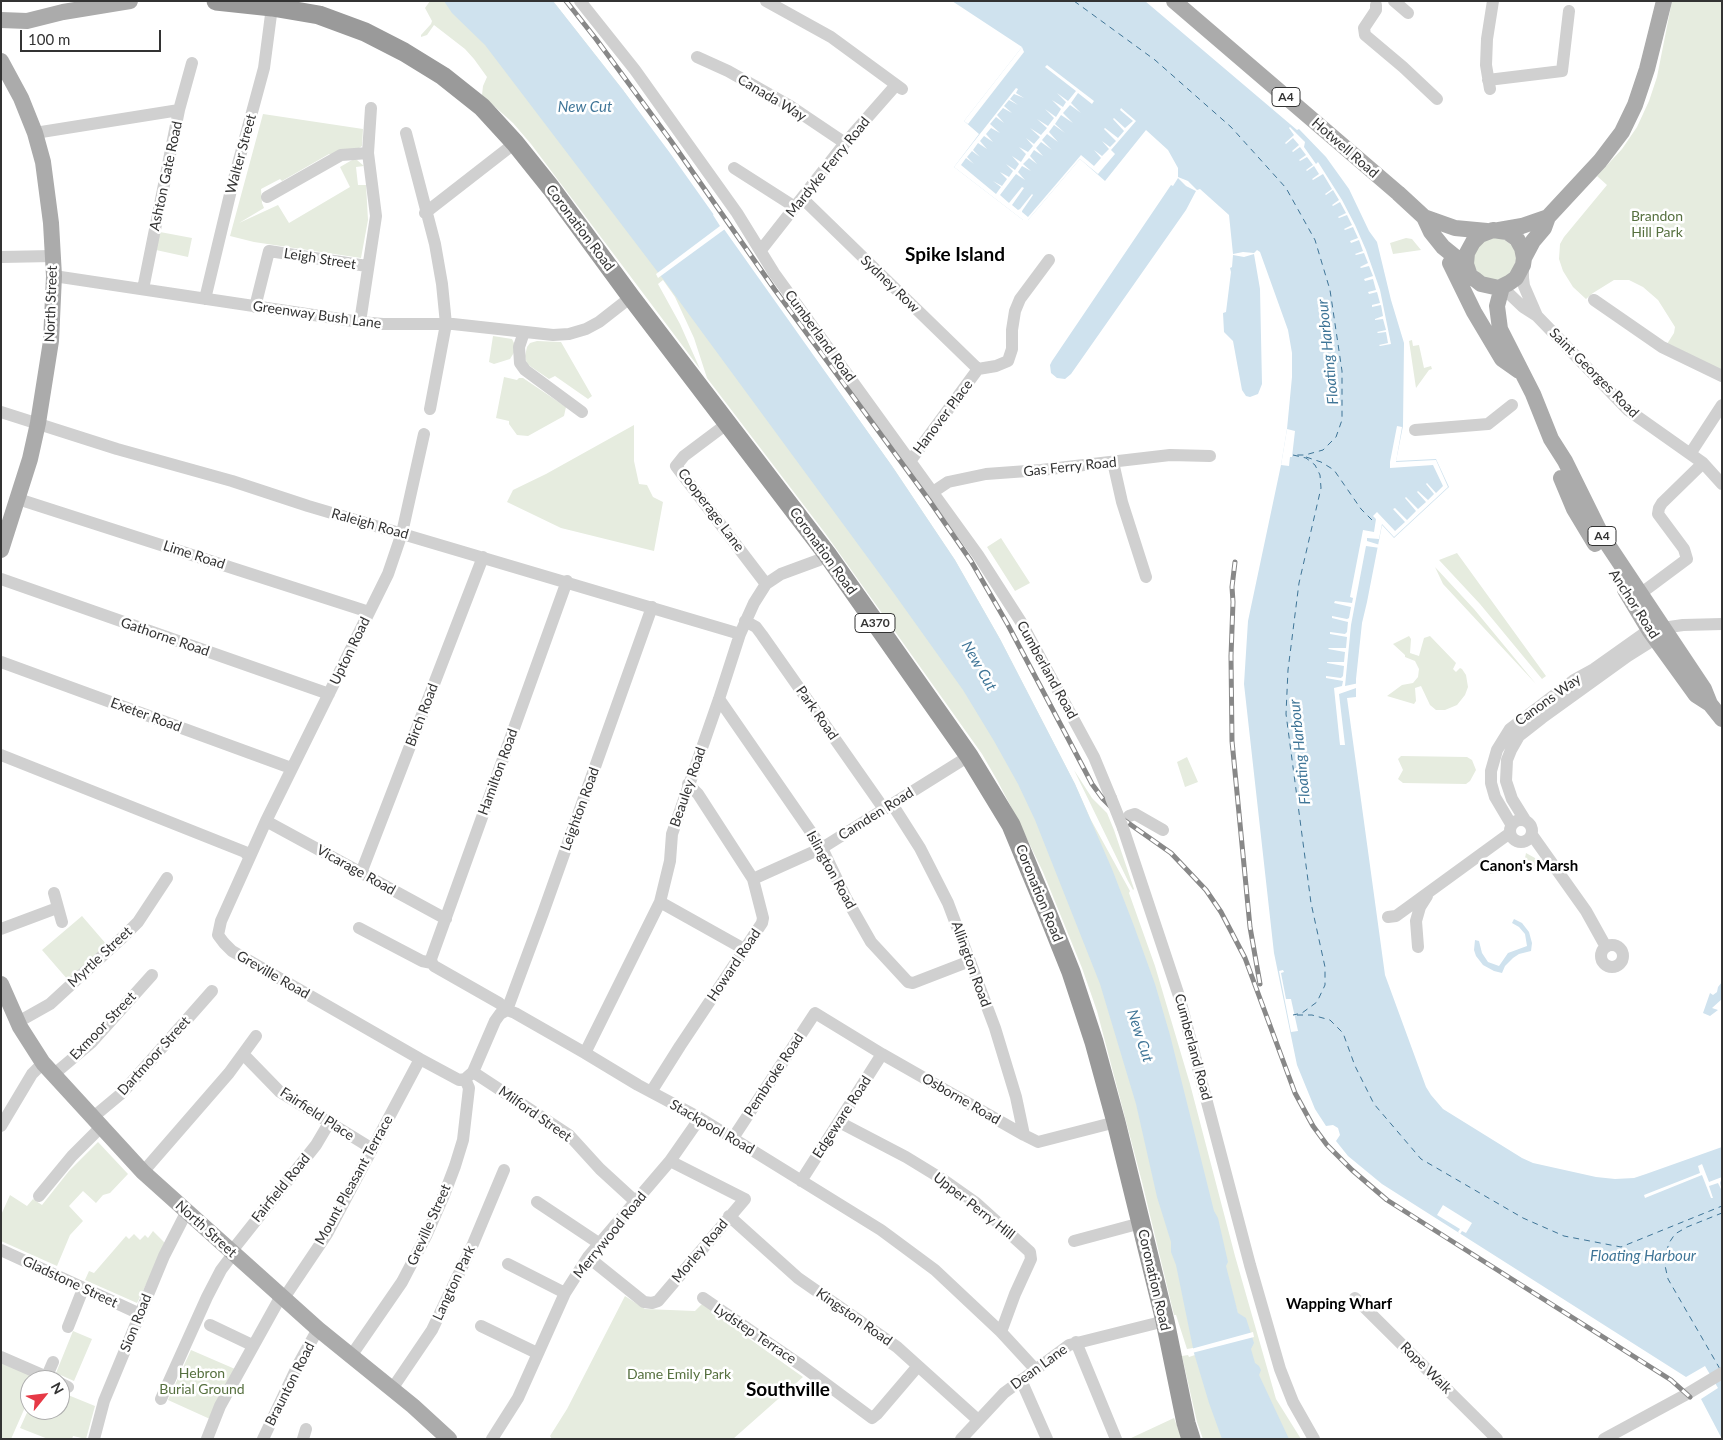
<!DOCTYPE html>
<html>
<head>
<meta charset="utf-8">
<style>
	body { margin:0 }
	#map { position:relative; width:1723px; height:1440px; overflow:hidden; background:#fff; font-family:Lato,sans-serif }
	canvas { display:block }
	.frame { position:absolute; inset:0; border:2px solid #333; pointer-events:none }
	.north { position:absolute; left:20px; top:1370px; width:50px; height:50px; box-sizing:border-box; background:#fff; border:1px solid #adadad; border-radius:50%; rotate:61deg; font-size:14px; font-weight:700; line-height:20px; text-align:center; color:#333 }
	.north::after { content:''; display:block; margin:auto; width:18px; height:22px; background:#e63946; clip-path:polygon(50% 0,100% 100%,50% 72%,0 100%) }
	.scale { position:absolute; left:20px; top:30px; width:141px; height:22px; box-sizing:border-box; border:2px solid #333; border-top:0; padding-left:6px; font-size:15px; line-height:18px; white-space:nowrap; color:#333; -webkit-text-stroke:4px #fff; paint-order:stroke }
</style>
</head>
<body>
<div id="map">
<canvas width="1723" height="1440"></canvas>
<div class="frame"></div>
<div class="north">N</div>
<div class="scale">100 m</div>
</div>
<script>
const ctx = document.querySelector('canvas').getContext('2d');
ctx.lineJoin = 'round';
function paint(path, color) {
  ctx.fillStyle = color;
  ctx.fill(path, 'evenodd');
}
function poly(rows) {
  const path = new Path2D();
  for (const r of rows) {
    if (r.length === 3) {
      path.moveTo(r[0] + r[2], r[1]);
      path.arc(r[0], r[1], r[2], 0, 2 * Math.PI);
      continue;
    }
    path.moveTo(r[0], r[1]);
    for (let i = 2; i < r.length; i += 2) path.lineTo(r[i], r[i + 1]);
  }
  return path;
}
function stroke(path, color, width, dash) {
  ctx.strokeStyle = color;
  ctx.lineWidth = width;
  ctx.lineCap = dash ? 'butt' : 'round';
  ctx.setLineDash(dash || []);
  ctx.stroke(path);
}
function label(font, color, halo, rows, align = 'center') {
  ctx.font = font + ' Lato,sans-serif';
  ctx.lineWidth = 5;
  ctx.setLineDash([]);
  ctx.textBaseline = 'middle';
  ctx.strokeStyle = halo;
  ctx.fillStyle = color;
  for (const [text, x, y, turn = 0] of rows) {
    ctx.save();
    ctx.translate(x, y);
    ctx.rotate((+turn || 0) * Math.PI / 180);
    ctx.textAlign = isNaN(turn) ? turn : align;
    if (halo) ctx.strokeText(text, 0, 0);
    ctx.fillText(text, 0, 0);
    ctx.restore();
  }
}
paint(poly([
	[430,1,461,1,960,666,1079,899,1236,1439,1203,1439,1197,1422,1182,1356,1188,1355,1189,1357,1195,1355,1193,1348,1187,1349,1176,1315,1174,1315,1142,1182,1097,1011,1082,968,1043,872,1017,818,997,780,982,754,825,533,707,378,694,338,675,297,663,280,658,284,680,324,700,369,531,144,513,123,482,95,483,86,487,77,474,59,465,49,434,25,427,35,421,37,421,35,431,24,432,21,425,8],
	[553,1,623,90,892,466,955,560,1000,639,1075,784,1091,820,1130,891,1129,893,1155,966,1190,1084,1235,1256,1276,1399,1301,1439,1285,1439,1257,1378,1126,934],
	[1672,1,1722,1,1722,372,1667,344,1674,333,1675,327,1658,300,1643,287,1629,280,1614,280,1593,293,1586,299,1573,287,1563,271,1559,259,1560,244,1564,237,1607,185,1597,176,1622,149,1637,127,1649,101,1657,77],
	[263,114,363,129,362,146,355,151,349,151,342,149,333,155,329,154,282,181,280,179,261,189,262,203,264,208,239,223,278,205,289,223,350,187,340,167,352,160,357,160,364,166,356,167,358,185,366,185,368,220,361,258,254,242,230,236],
	[160,232,192,238,188,257,156,250],
	[1499,236,1513,246,1517,257,1514,268,1507,277,1496,280,1484,278,1476,270,1472,259,1483,239],
	[1406,238,1412,239,1421,250,1393,254,1390,243],
	[493,336,512,339,515,345,515,351,510,359,494,364,489,362],
	[1412,340,1413,346,1419,345,1424,368,1431,366,1432,369,1429,370,1416,388,1409,341],
	[537,341,561,342,592,396,588,399,555,376,549,379,527,364,525,356,527,347,530,343],
	[504,377,517,380,519,378,523,378,566,407,564,416,528,436,517,435,509,424,509,421,496,418],
	[634,425,634,461,639,484,647,485,653,497,663,502,654,551,561,528,507,502,513,490,546,474],
	[1001,538,1030,583,1015,591,987,547],
	[1457,553,1546,676,1542,679,1480,604,1439,560],
	[1435,567,1474,609,1536,684,1443,584],
	[1409,636,1411,639,1410,653,1419,656,1424,638,1430,636,1456,663,1453,669,1456,672,1460,668,1462,669,1466,675,1468,687,1465,695,1457,705,1445,710,1436,710,1430,705,1421,686,1415,688,1416,701,1414,704,1387,696,1402,685,1413,683,1418,677,1419,669,1415,661,1405,657,1405,655,1393,644],
	[1401,756,1467,757,1472,760,1476,770,1470,781,1466,784,1403,783,1398,779,1403,770,1398,759],
	[1187,757,1198,782,1185,787,1177,762],
	[1074,770,1092,798,1107,813,1114,830,1134,889,1133,890,1128,881],
	[1526,853,1535,858,1543,865,1490,874,1489,869,1524,863],
	[82,916,107,945,68,980,42,950],
	[98,1142,128,1174,110,1193,103,1195,96,1203,83,1191,69,1206,83,1221,70,1235,57,1266,1,1241,1,1215,10,1195,27,1206,33,1199,42,1205,69,1171],
	[153,1231,166,1244,137,1303,85,1280,89,1271,94,1273,126,1236,129,1239,134,1234,140,1240,145,1235,148,1238],
	[625,1296,645,1309,695,1311,703,1303,737,1330,803,1377,733,1439,552,1439,550,1436,567,1409],
	[73,1331,92,1339,74,1381,56,1373],
	[191,1350,235,1369,210,1419,168,1400],
	[1,1363,38,1378,37,1380,30,1380,30,1396,11,1439,1,1439],
	[60,1389,68,1393,68,1395,95,1406,86,1439,73,1436,72,1439,48,1439,20,1428,30,1406,30,1410,60,1410],
	[1174,1418,1182,1439,1129,1439]
]), '#e6ecdf');
paint(poly([
	[444,1,553,1,623,90,670,153,892,466,955,560,1000,639,1075,784,1112,869,1134,926,1155,984,1170,1035,1214,1211,1218,1218,1228,1262,1226,1266,1238,1313,1246,1318,1254,1343,1251,1349,1255,1363,1259,1366,1261,1370,1259,1375,1289,1439,1222,1439,1209,1403,1194,1353,1176,1265,1171,1252,1171,1242,1157,1197,1136,1104,1100,984,1035,820,1018,784,994,741,963,690,893,592,663,279,485,45,452,13],
	[952,1,1145,1,1297,130,1299,129,1326,157,1349,189,1369,231,1377,242,1391,300,1404,343,1403,426,1396,461,1436,459,1449,487,1394,538,1382,525,1367,602,1362,623,1356,679,1356,697,1347,698,1385,975,1426,1087,1431,1095,1443,1109,1522,1158,1533,1163,1596,1177,1615,1179,1634,1178,1646,1174,1722,1147,1722,1439,1701,1399,1718,1388,1705,1366,1686,1377,1382,1184,1348,1156,1336,1141,1340,1135,1338,1128,1333,1125,1326,1126,1315,1109,1297,1065,1274,953,1244,684,1248,621,1281,465,1287,429,1292,377,1292,353,1288,330,1260,252,1257,250,1254,253,1243,252,1233,254,1229,215,1200,189,1197,190,1188,181,1178,177,1178,168,1168,150,1146,130,1105,181,1080,159,1028,220,1023,220,954,167,979,134,964,121,1022,47],
	[1178,178,1186,186,1196,191,1186,210,1071,374,1065,379,1057,378,1051,373,1050,365,1052,361,1171,185,1173,186],
	[1254,254,1260,289,1262,384,1258,394,1250,397,1246,396,1242,390,1233,341,1224,332,1223,313,1226,312,1231,272,1230,268,1232,267,1233,255,1244,257],
	[1514,919,1522,923,1529,932,1532,943,1531,951,1519,954,1513,958,1505,966,1502,973,1494,971,1483,965,1476,956,1474,950,1475,940,1479,941,1482,953,1488,962,1499,966,1508,953,1527,946,1525,934,1519,927,1512,923],
	[1722,982,1722,999,1712,1008,1718,1010,1710,1016,1703,1013,1710,993,1713,995,1717,992,1718,987]
]), '#cfe2ee');
paint(poly([
	[1022,47,1024,52,968,124,964,121],
	[1047,65,1094,101,1092,104,1078,93,1071,103,1081,113,1070,105,1063,113,1073,123,1061,115,1055,124,1065,133,1054,125,1049,132,1058,142,1047,134,1042,140,1052,150,1041,142,1036,148,1043,156,1034,150,1030,156,1037,164,1029,158,1023,164,1031,171,1022,166,1018,172,1025,180,1016,174,1000,195,1009,203,1022,187,1024,188,1012,205,1018,210,1020,209,1032,194,1033,195,1022,211,1022,212,1028,217,1081,155,1094,166,1101,158,1094,150,1102,156,1109,149,1102,141,1110,147,1116,141,1104,129,1105,128,1118,138,1124,131,1113,119,1114,118,1125,128,1133,121,1120,110,1121,108,1136,121,1111,150,1115,154,1098,174,1080,159,1028,220,1023,220,954,167,1016,88,1018,89,1016,93,1024,98,1014,94,1010,99,1018,105,1009,100,1004,106,1012,113,1003,108,997,115,1004,123,996,117,990,124,1000,133,991,128,986,134,993,142,984,136,980,141,987,149,978,143,973,150,980,157,972,151,967,157,974,164,966,158,961,165,996,194,1001,187,993,181,1002,186,1007,179,1000,172,1009,177,1013,171,1006,164,1015,170,1019,164,1012,156,1021,162,1026,154,1019,147,1028,152,1033,146,1026,138,1034,144,1040,137,1030,128,1041,135,1047,128,1037,119,1048,126,1054,118,1045,109,1056,117,1061,109,1052,100,1063,107,1066,102,1057,93,1068,101,1076,91,1045,67],
	[1290,127,1305,142,1304,147,1316,164,1318,162,1342,200,1355,225,1366,250,1380,290,1391,344,1380,346,1379,345,1388,343,1386,332,1378,333,1377,332,1386,330,1383,319,1375,320,1375,319,1383,316,1381,305,1372,307,1372,305,1380,303,1377,292,1369,294,1368,292,1376,290,1373,279,1365,281,1364,279,1373,276,1369,266,1361,268,1360,267,1368,263,1364,253,1356,255,1355,254,1363,251,1359,240,1351,243,1350,241,1358,238,1353,227,1345,230,1344,229,1352,225,1347,215,1339,218,1338,217,1346,213,1340,202,1333,206,1332,205,1339,200,1333,190,1326,195,1325,194,1332,189,1323,174,1313,180,1312,179,1319,174,1314,166,1307,171,1306,170,1313,165,1307,157,1300,161,1299,160,1306,155,1300,147,1293,152,1292,151,1299,145,1293,138,1286,144,1285,143,1294,135,1289,128],
	[714,214,725,229,658,278,656,274,720,226,713,215],
	[1397,426,1402,427,1396,462,1436,460,1448,487,1394,537,1382,524,1379,539,1367,538,1367,541,1380,545,1380,548,1366,546,1351,625,1345,686,1359,683,1359,687,1339,694,1345,745,1340,745,1334,688,1342,686,1343,681,1326,678,1326,676,1341,678,1343,676,1344,666,1327,663,1327,662,1344,662,1345,652,1328,649,1329,648,1346,648,1347,637,1330,634,1330,632,1345,634,1347,632,1348,622,1332,618,1332,616,1347,619,1349,618,1351,607,1334,603,1335,601,1352,603,1353,598,1350,597,1363,530,1374,532,1376,519,1373,516,1377,512,1395,531,1405,522,1393,509,1395,508,1407,520,1416,511,1405,498,1406,497,1418,509,1426,502,1417,492,1418,491,1428,500,1434,494,1426,484,1427,483,1436,493,1443,486,1433,465,1390,468,1390,462],
	[1287,429,1295,431,1292,457,1290,457,1289,466,1281,465],
	[1283,970,1284,972,1281,973,1286,999,1291,999,1298,1031,1291,1032,1279,971],
	[1702,1164,1709,1182,1722,1177,1720,1183,1722,1191,1718,1183,1709,1186,1713,1198,1711,1198,1702,1175,1645,1198,1644,1195,1700,1173,1698,1166],
	[1443,1205,1472,1223,1466,1233,1462,1231,1460,1234,1458,1232,1460,1229,1437,1215],
	[1253,1332,1254,1337,1192,1353,1191,1349]
]), '#fff');
stroke(poly([
	[1074,1,1155,60,1231,127,1286,188,1315,240,1330,290,1342,371,1342,420,1336,437,1323,450,1305,455,1296,455],
	[1293,455,1306,458,1315,465,1320,475,1321,488,1299,583,1288,670,1286,714,1311,903,1325,967,1325,985,1317,1002,1302,1013,1293,1015],
	[1306,457,1321,462,1334,470,1361,509,1375,523],
	[1297,1015,1312,1015,1330,1020,1343,1033,1355,1066,1374,1104,1421,1159,1523,1218,1564,1236,1621,1247,1722,1206],
	[1720,1369,1668,1279,1664,1261,1669,1243,1675,1234,1687,1227,1722,1213]
]), '#3f7597', 1, [6, 5]);
stroke(poly([
	[580,1,635,70,687,143,737,213,774,273,978,555,1021,622,1094,757,1111,798],
	[766,1,831,37,902,89],
	[1394,1,1408,13],
	[1376,5,1376,10,1364,28,1365,35,1403,67,1437,99],
	[697,57,728,71,790,106,845,143],
	[1488,80,1562,71,1569,11],
	[1490,89,1486,65,1487,39,1493,1],
	[35,133,179,110],
	[406,133,435,244,442,284,446,324,430,409],
	[734,168,795,207],
	[267,197,341,155,368,153],
	[802,198,978,369],
	[425,213,515,143],
	[761,250,845,143,896,85],
	[1,257,53,256],
	[1523,265,1523,278,1524,286,1537,316],
	[54,276,360,322,383,324,453,324,553,335,569,334,586,329,599,322,631,297],
	[1502,287,1523,307,1537,316,1628,410,1703,463,1722,484],
	[143,289,179,110,192,63],
	[205,299,232,186,264,68,272,7],
	[1594,300,1662,347,1722,376],
	[255,307,269,251,367,266],
	[360,322,376,216,368,153,371,108],
	[524,332,519,347,520,363,525,370,582,412],
	[1,412,117,449,232,481,308,506,740,634],
	[728,423,684,456,676,466,766,584],
	[1415,430,1488,424,1512,405],
	[424,434,402,533,388,574,266,821,221,921,218,935,224,943,232,951,420,1059,459,1080,465,1079,473,1072,495,1021,500,1014,507,1010],
	[1690,454,1722,405],
	[911,460,978,369,996,366,1008,361,1012,349,1012,330,1015,311,1020,299,1049,260],
	[1113,462,1122,502,1146,577],
	[933,492,948,482,986,474,1041,470,1170,455,1210,456],
	[18,499,369,612],
	[1,579,329,694],
	[1640,594,1687,559,1684,549,1658,514,1659,508,1662,503,1703,463],
	[745,621,756,627,762,635,884,809],
	[1,662,291,768],
	[719,699,822,848,846,898,871,942,908,982,913,983,970,961],
	[1,755,245,852,249,857],
	[892,804,920,848,948,903,995,1028,1016,1097,1024,1135],
	[1129,816,1135,814,1163,830],
	[1521,831,11],
	[1525,820,1512,799,1506,781,1507,760,1511,750,1519,736,1542,718,1628,656,1663,634],
	[266,821,446,919],
	[1511,824,1495,797,1491,783,1491,771,1497,750,1510,729,1574,680,1594,669,1649,630,1683,625,1722,624],
	[1123,828,1179,996,1250,1265,1280,1369,1293,1402,1314,1439],
	[1532,835,1586,911,1606,947],
	[361,873,483,557],
	[753,879,822,848,969,756],
	[54,893,62,922],
	[660,902,744,949],
	[1388,917,1396,916,1510,833],
	[359,928,422,961,432,963,434,966,499,1003,507,1010,515,1013,585,1053,638,1085,700,1118,881,1230,935,1270,1001,1332,1036,1370],
	[1,929,57,908],
	[1612,956,11],
	[1418,947,1416,921,1420,907,1427,896],
	[432,963,431,959,567,581],
	[507,1010,543,913,652,607],
	[18,1022,50,1004,123,937,138,922,167,878],
	[585,1053,660,902,670,861,672,834,719,699,740,634,754,603,766,584,781,574,819,560,827,554],
	[244,1055,280,1092,371,1148],
	[473,1072,569,1135,600,1169,636,1202],
	[53,1075,91,1043,152,975],
	[651,1092,680,1046,762,923,763,918,753,879,698,794,688,784],
	[92,1118,122,1093,212,991],
	[839,1122,906,1157,942,1179,976,1203,1030,1252,1031,1259,1015,1294,1001,1332],
	[1,1126,32,1074,43,1063],
	[733,1138,815,1013,882,1054,1024,1135,1038,1142,1116,1122],
	[143,1172,229,1073,256,1036],
	[801,1181,882,1054],
	[39,1196,72,1156,101,1127],
	[537,1202,600,1244],
	[729,1216,798,1278,897,1347,978,1420],
	[1074,1241,1141,1223],
	[1,1250,140,1314],
	[231,1252,316,1145,329,1123],
	[588,1257,644,1302,652,1303,658,1301,745,1199,670,1161],
	[508,1264,565,1293],
	[284,1298,327,1234,420,1059],
	[703,1298,802,1366,872,1418,877,1414,918,1366],
	[1355,1298,1497,1439],
	[210,1325,252,1345],
	[481,1326,537,1353],
	[68,1327,83,1289],
	[1076,1342,1116,1439],
	[351,1356,402,1282,426,1236,444,1195,455,1166,463,1140,469,1088,465,1079],
	[1,1357,54,1380],
	[47,1376,53,1362],
	[1021,1380,1047,1439],
	[60,1383,68,1387],
	[392,1389,432,1330,473,1244,504,1170],
	[161,1399,207,1297,221,1270,233,1254],
	[94,1439,104,1401,164,1256,187,1211],
	[207,1439,220,1406,281,1296],
	[263,1439,298,1365,318,1329],
	[303,1439,306,1429],
	[492,1439,518,1398,565,1293,588,1257,670,1161,700,1118],
	[961,1439,1004,1393,1069,1345,1165,1321],
	[1604,1439,1687,1394,1722,1373]
]), '#d0d0d0', 12);
stroke(poly([
	[1174,1,1398,193,1424,217,1431,232,1443,247,1459,260,1467,270],
	[1,20,27,21,63,12,130,1],
	[1,61,21,98,35,133,43,162,51,223,54,276,51,341,38,423,30,459,1,550],
	[1424,217,1455,228,1487,231],
	[1493,230,1507,232,1517,239,1522,248,1524,258,1523,265,1516,278,1509,283,1499,288,1481,284,1476,280,1470,276,1466,264,1467,253,1473,242,1480,235,1493,230],
	[1499,230,1522,226,1548,217],
	[1524,258,1533,241,1544,228,1548,217,1600,161,1622,132,1635,105,1647,69,1664,1],
	[1450,263,1474,312,1502,359,1519,371],
	[1502,287,1497,306,1500,329,1533,394,1551,439,1565,461,1602,536,1704,689,1710,704],
	[1561,478,1574,509,1595,544],
	[1625,590,1649,630,1696,695,1710,704,1722,719],
	[1,984,20,1027,43,1063,143,1172,318,1329,413,1406,449,1439]
]), '#ababab', 16);
stroke(poly([
	[216,1,272,7,319,15,365,32,404,52,443,76,482,107,515,143,551,188,631,297,827,554,969,756,1011,825,1045,907,1071,972,1094,1042,1116,1122,1165,1321,1186,1423,1191,1439]
]), '#9a9a9a', 19);
const rail = poly([
	[566,1,596,39,671,141,775,290,929,500,971,561,1008,625,1092,784,1103,799,1124,820,1171,853,1206,890,1221,912,1245,958,1295,1093,1313,1126,1327,1145,1352,1170,1387,1200,1671,1380,1690,1397],
	[1235,562,1232,587,1233,602,1231,656,1232,741,1250,927,1260,984]
]);
stroke(rail, '#888', 5);
stroke(rail, '#fff', 3, [9]);
stroke(poly([
	[1111,798,1123,828]
]), '#d0d0d0', 12);
for (const [x, y, w] of [
	[1286,97,28],
	[1602,536,28],
	[875,623,40]
]) {
  const box = new Path2D();
  box.roundRect(x - w / 2, y - 9.5, w, 19, 4);
  ctx.fillStyle = '#fff';
  ctx.fill(box);
  stroke(box, '#333', 1);
}
label('bold 12px', '#333', null, [
	["A4",1286,97],
	["A4",1602,536],
	["A370",875,623]
]);
label('14px', '#333', '#fff', [
	["Canada Way",772,98,31],
	["Hotwell Road",1345,148,41],
	["Walter Street",241,154,-75],
	["Mardyke Ferry Road",828,167,-51],
	["Ashton Gate Road",166,176,-78],
	["Coronation Road",580,228,53],
	["Leigh Street",320,259,9],
	["Sydney Row",890,284,44],
	["North Street",51,304,-88],
	["Greenway Bush Lane",317,315,8],
	["Cumberland Road",820,336,54],
	["Saint Georges Road",1594,373,45],
	["Hanover Place",943,417,-53],
	["Gas Ferry Road",1070,467,-6],
	["Cooperage Lane",711,510,53],
	["Raleigh Road",370,524,16],
	["Coronation Road",823,551,54],
	["Lime Road",194,555,18],
	["Anchor Road",1634,604,57],
	["Gathorne Road",165,637,19],
	["Upton Road",350,651,-64],
	["Cumberland Road",1047,670,61],
	["Canons Way",1548,700,-36],
	["Park Road",817,713,55],
	["Exeter Road",146,715,20],
	["Birch Road",422,715,-69],
	["Hamilton Road",498,772,-70],
	["Beauley Road",688,787,-71],
	["Leighton Road",580,809,-70],
	["Camden Road",876,814,-32],
	["Vicarage Road",356,870,29],
	["Islington Road",831,870,61],
	["Coronation Road",1039,893,68],
	["Myrtle Street",100,957,-43],
	["Allington Road",971,964,70],
	["Howard Road",734,965,-56],
	["Greville Road",273,975,30],
	["Exmoor Street",103,1026,-46],
	["Cumberland Road",1193,1047,75],
	["Dartmoor Street",154,1056,-48],
	["Pembroke Road",774,1075,-57],
	["Osborne Road",961,1099,30],
	["Fairfield Place",317,1114,33],
	["Milford Street",535,1114,35],
	["Edgeware Road",842,1117,-57],
	["Stackpool Road",712,1127,30],
	["Mount Pleasant Terrace",354,1180,-61],
	["Fairfield Road",281,1188,-51],
	["Upper Perry Hill",974,1206,38],
	["Greville Street",429,1225,-66],
	["North Street",206,1229,42],
	["Merrywood Road",610,1235,-51],
	["Morley Road",700,1251,-50],
	["Coronation Road",1154,1280,77],
	["Gladstone Street",70,1282,25],
	["Langton Park",454,1283,-65],
	["Kingston Road",854,1317,35],
	["Sion Road",136,1323,-68],
	["Lydstep Terrace",755,1334,34],
	["Dean Lane",1039,1367,-36],
	["Rope Walk",1426,1368,45],
	["Braunton Road",290,1384,-63]
]);
label('14px', '#56703f', '#fff', [
	["Brandon",1657,216],
	["Hill Park",1657,232],
	["Hebron",202,1373],
	["Burial Ground",202,1389],
	["Dame Emily Park",679,1374]
]);
label('italic 15px', '#3f7597', '#fff', [
	["New Cut",585,107],
	["Floating Harbour",1328,352,-96],
	["New Cut",979,666,60],
	["Floating Harbour",1300,752,-96],
	["New Cut",1140,1036,72],
	["Floating Harbour",1643,1256]
]);
label('bold 15px', '#000', '#fff', [
	["Canon's Marsh",1529,866],
	["Wapping Wharf",1339,1304]
]);
label('bold 19px', '#000', '#fff', [
	["Spike Island",955,255],
	["Southville",788,1390]
]);
</script>
</body>
</html>
